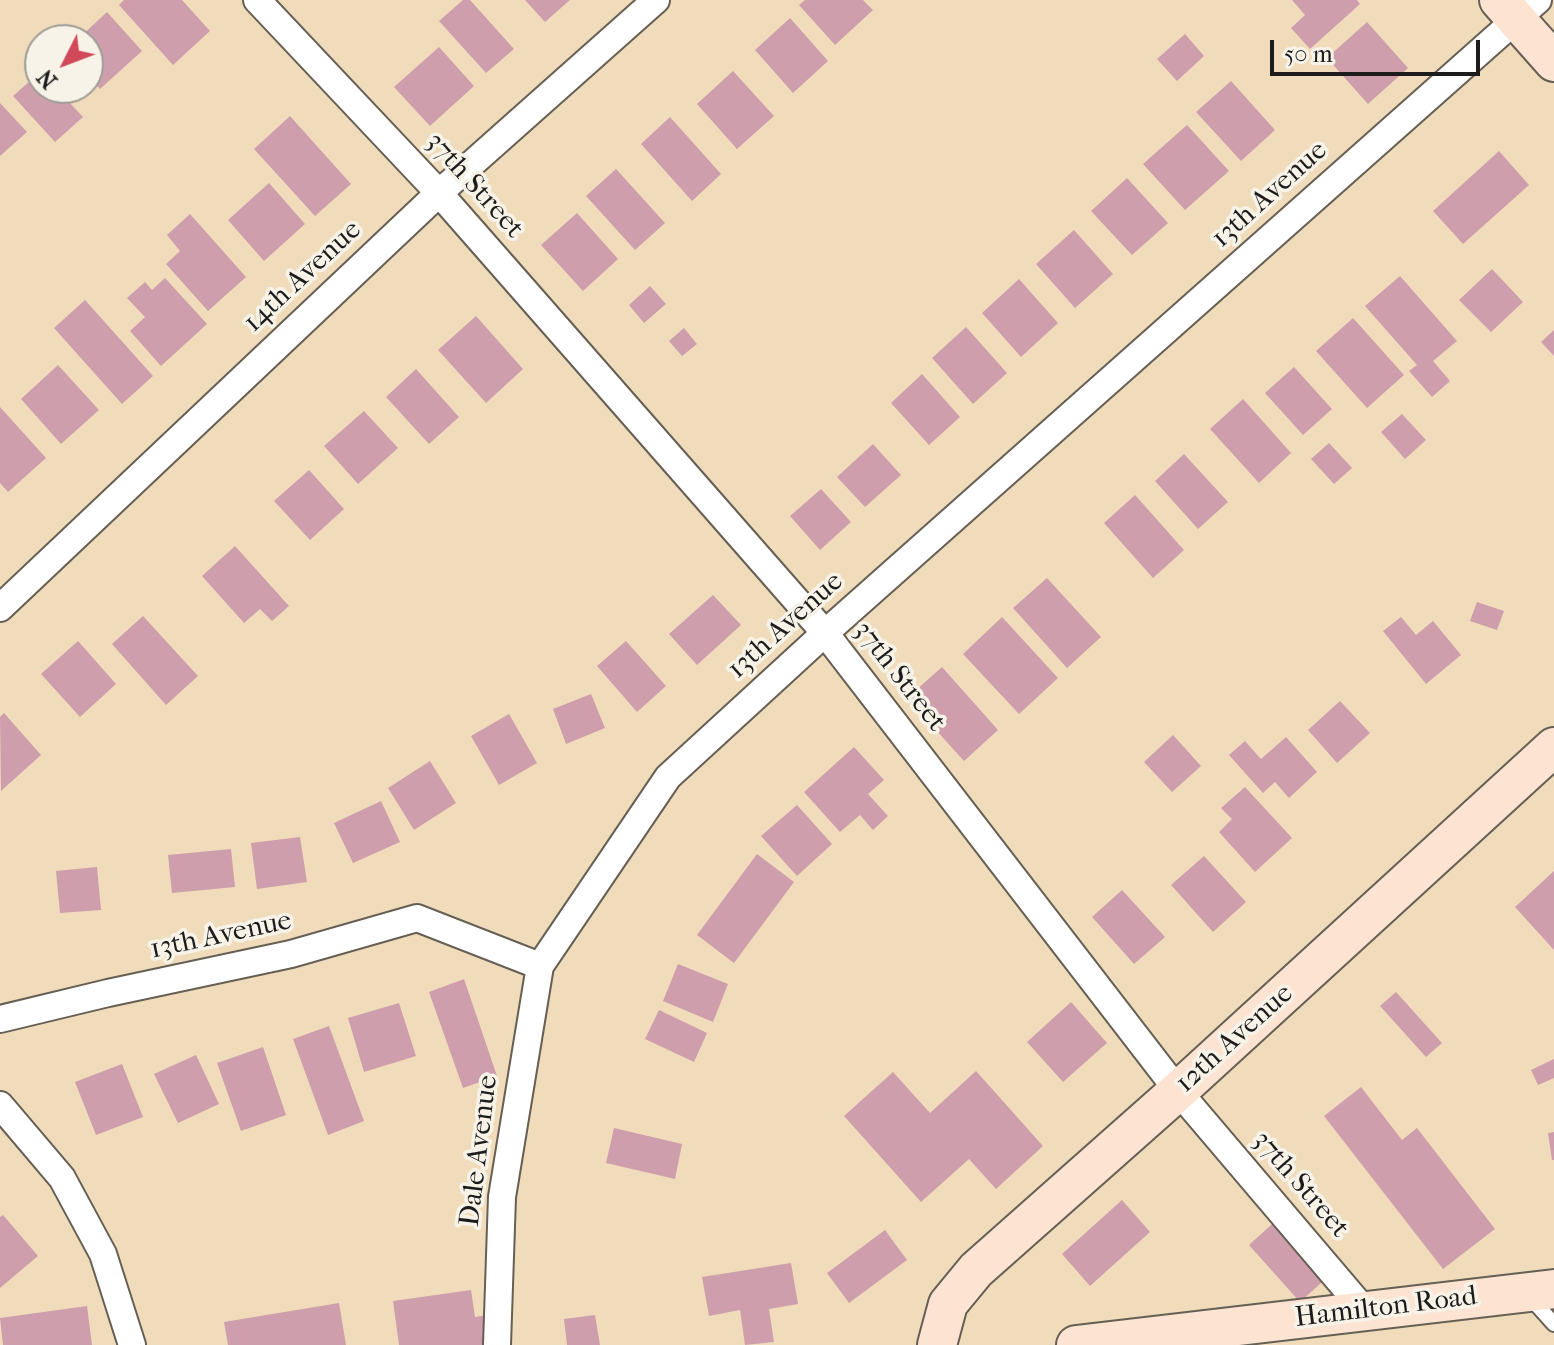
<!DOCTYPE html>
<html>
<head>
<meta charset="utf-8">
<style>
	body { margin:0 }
	#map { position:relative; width:1554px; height:1345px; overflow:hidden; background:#f0dcbb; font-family:"IM FELL French Canon",serif }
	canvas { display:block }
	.north { position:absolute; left:24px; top:24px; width:80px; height:80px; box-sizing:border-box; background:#f7f3e8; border:2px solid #9f9d96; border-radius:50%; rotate:228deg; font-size:22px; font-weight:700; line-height:32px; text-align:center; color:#1c1c1c }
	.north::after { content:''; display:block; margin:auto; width:28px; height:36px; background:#d1495b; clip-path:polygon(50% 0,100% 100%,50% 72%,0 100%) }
	.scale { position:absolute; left:1270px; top:40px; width:210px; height:36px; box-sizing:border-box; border:4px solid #1c1c1c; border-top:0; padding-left:10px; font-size:24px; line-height:28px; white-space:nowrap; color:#1c1c1c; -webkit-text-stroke:6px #f7f3e8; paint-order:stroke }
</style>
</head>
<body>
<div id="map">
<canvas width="1554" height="1345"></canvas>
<div class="north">N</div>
<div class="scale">50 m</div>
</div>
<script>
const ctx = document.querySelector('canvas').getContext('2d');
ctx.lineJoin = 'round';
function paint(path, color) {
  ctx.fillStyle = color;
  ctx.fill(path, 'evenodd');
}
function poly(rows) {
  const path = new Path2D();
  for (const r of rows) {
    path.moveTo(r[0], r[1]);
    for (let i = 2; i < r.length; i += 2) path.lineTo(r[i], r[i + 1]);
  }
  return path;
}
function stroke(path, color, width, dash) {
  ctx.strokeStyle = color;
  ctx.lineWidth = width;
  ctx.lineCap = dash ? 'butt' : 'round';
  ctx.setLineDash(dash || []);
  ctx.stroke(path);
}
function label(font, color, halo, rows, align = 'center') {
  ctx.font = font + ' "IM FELL French Canon",serif';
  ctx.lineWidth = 7;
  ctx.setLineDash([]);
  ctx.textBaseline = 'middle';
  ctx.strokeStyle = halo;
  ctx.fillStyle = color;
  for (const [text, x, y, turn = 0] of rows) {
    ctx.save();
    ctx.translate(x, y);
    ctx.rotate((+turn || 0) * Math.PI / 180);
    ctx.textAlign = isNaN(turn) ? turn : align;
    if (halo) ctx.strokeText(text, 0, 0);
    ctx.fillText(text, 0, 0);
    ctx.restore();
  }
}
paint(poly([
	[124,0,182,0,210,31,173,65,119,5],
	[463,0,470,0,514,49,486,73,439,21],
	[525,0,570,0,545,22],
	[805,0,863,0,873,10,835,45,799,5],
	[1292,0,1357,0,1360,4,1310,49,1291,28,1305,15],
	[107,12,142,51,100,89,88,76,88,40,77,40],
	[790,18,828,61,793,93,755,50],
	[1367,22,1408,68,1368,104,1327,58],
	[1185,34,1204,56,1177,81,1157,59],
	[439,47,474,86,430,126,394,87],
	[733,71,774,116,737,149,697,104],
	[40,72,40,88,82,88,68,101,83,117,55,142,13,96],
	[1231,81,1275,130,1241,161,1196,112],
	[0,103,27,132,0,156],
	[290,116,351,184,315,216,254,149],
	[670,117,721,174,692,201,641,144],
	[1187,125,1229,171,1185,210,1143,164],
	[1499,151,1529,185,1463,244,1433,211],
	[616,169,665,223,635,250,586,196],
	[1127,178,1168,223,1132,255,1091,211],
	[269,183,305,224,264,261,228,220],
	[577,213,618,259,583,291,541,245],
	[190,214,246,277,208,311,166,264,180,251,167,235],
	[1074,230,1113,274,1075,308,1036,264],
	[1492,269,1523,302,1491,332,1459,300],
	[1400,276,1457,341,1433,361,1450,381,1432,397,1409,371,1417,365,1365,306],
	[165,278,207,324,161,366,130,331,145,317,127,298,145,282,152,290],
	[1019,279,1058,323,1021,357,982,313],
	[650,286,666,304,644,323,629,305],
	[85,300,153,376,122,404,54,328],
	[476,316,523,369,486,403,438,350],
	[1353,318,1404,375,1367,408,1316,351],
	[966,327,1007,373,973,404,932,358],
	[684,328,697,344,682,356,669,341],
	[1554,330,1554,356,1541,342],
	[58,365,99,410,61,444,21,399],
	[1294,367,1332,409,1303,435,1265,393],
	[416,369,459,417,429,444,386,397],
	[922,374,960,417,929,445,891,403],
	[1243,399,1291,453,1259,483,1210,429],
	[0,407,46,458,8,492,0,483],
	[364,411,398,448,358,484,324,446],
	[1402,414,1426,440,1405,459,1381,432],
	[1329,443,1352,468,1334,484,1311,459],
	[873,444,901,475,865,507,837,477],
	[1184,454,1228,502,1198,529,1155,481],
	[309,470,344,509,310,540,274,501],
	[821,489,851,522,820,550,790,516],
	[1135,495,1184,550,1153,578,1104,523],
	[235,546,289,606,272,621,260,609,244,623,202,576],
	[1047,578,1101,637,1067,668,1013,608],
	[713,595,741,625,697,665,669,634],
	[1477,602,1504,611,1497,630,1470,621],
	[143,616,198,676,166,705,112,644],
	[1002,617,1058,678,1019,714,963,654],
	[1401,617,1416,635,1433,621,1461,655,1426,684,1383,631],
	[78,641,116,684,80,717,41,674],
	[626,641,666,686,637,712,597,666],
	[942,667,998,730,964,761,907,698],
	[591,694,605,728,566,744,553,709],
	[1340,701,1370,733,1337,763,1308,730],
	[4,713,41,755,1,791,0,717],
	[509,714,537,763,499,785,471,736],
	[1173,735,1201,766,1172,792,1144,762],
	[1286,737,1317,772,1289,798,1275,782,1263,793,1229,755,1245,741,1261,759],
	[854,747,884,780,868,794,888,816,873,830,860,815,840,832,804,792],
	[430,761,456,803,414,830,388,788],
	[1245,787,1292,838,1255,872,1219,832,1232,819,1221,808],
	[381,801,400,842,353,863,334,823],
	[797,805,832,844,797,876,761,836],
	[300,837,307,882,257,889,251,843],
	[231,849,235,887,172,893,168,855],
	[757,854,794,882,734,963,697,935],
	[1204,856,1246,902,1213,932,1171,885],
	[97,867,101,910,60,913,56,871],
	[1554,871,1554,950,1515,907],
	[1122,890,1165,937,1134,964,1092,917],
	[678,964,728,984,713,1022,663,1001],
	[464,979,497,1076,463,1088,429,992],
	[1396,992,1442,1043,1426,1057,1380,1006],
	[1071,1002,1107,1043,1063,1082,1027,1042],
	[399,1003,416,1056,364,1072,348,1018],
	[659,1010,707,1033,694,1062,645,1039],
	[329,1026,364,1121,328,1135,293,1039],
	[263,1047,286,1115,241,1131,217,1063],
	[196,1055,219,1104,178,1123,154,1074],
	[1554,1059,1554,1078,1538,1085,1531,1070],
	[122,1064,143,1117,96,1135,75,1082],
	[976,1071,1043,1146,996,1189,969,1159,921,1202,844,1116,893,1072,930,1113],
	[1361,1087,1402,1140,1417,1128,1495,1229,1443,1269,1324,1116],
	[614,1128,682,1144,675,1179,606,1163],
	[1554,1132,1554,1160,1552,1160,1548,1133],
	[1122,1200,1150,1232,1090,1286,1062,1254],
	[3,1215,38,1256,0,1288,0,1217],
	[1281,1216,1332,1273,1300,1302,1249,1245],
	[885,1230,907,1260,849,1303,827,1273],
	[791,1263,798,1304,769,1309,774,1342,745,1345,740,1310,709,1316,702,1277],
	[471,1290,475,1317,488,1315,493,1345,399,1345,393,1301],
	[339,1303,346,1345,228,1345,224,1322],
	[87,1306,92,1345,3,1345,0,1318],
	[595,1315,600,1345,567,1345,564,1319]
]), '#ce9eac');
const lane = poly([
	[1528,1295,1554,1324]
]);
const street = poly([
	[257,0,439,193,825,633,1178,1091,1365,1311],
	[0,608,439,193,656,0],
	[0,1019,108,993,291,954,417,918,540,966],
	[0,1105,62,1178,103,1254,132,1345],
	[497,1345,502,1197,540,966,668,777,825,633,1538,0]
]);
const secondary = poly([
	[1499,0,1554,62],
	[937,1345,948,1304,976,1270,1178,1091,1554,747],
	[1076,1345,1554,1289]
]);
stroke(lane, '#665f54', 18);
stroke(street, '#665f54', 30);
stroke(secondary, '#665f54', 42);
stroke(lane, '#fff', 14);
stroke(street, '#fff', 26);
stroke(secondary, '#fde3d1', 38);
label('28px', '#1c1c1c', '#f7f3e8', [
	["37th Street",474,186,48],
	["13th Avenue",1270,195,-42],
	["14th Avenue",303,277,-43],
	["13th Avenue",786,626,-42],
	["37th Street",899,677,52],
	["13th Avenue",221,936,-12],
	["12th Avenue",1235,1039,-42],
	["Dale Avenue",480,1151,-83],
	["37th Street",1300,1185,49],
	["Hamilton Road",1386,1308,-7]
]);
</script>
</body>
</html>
